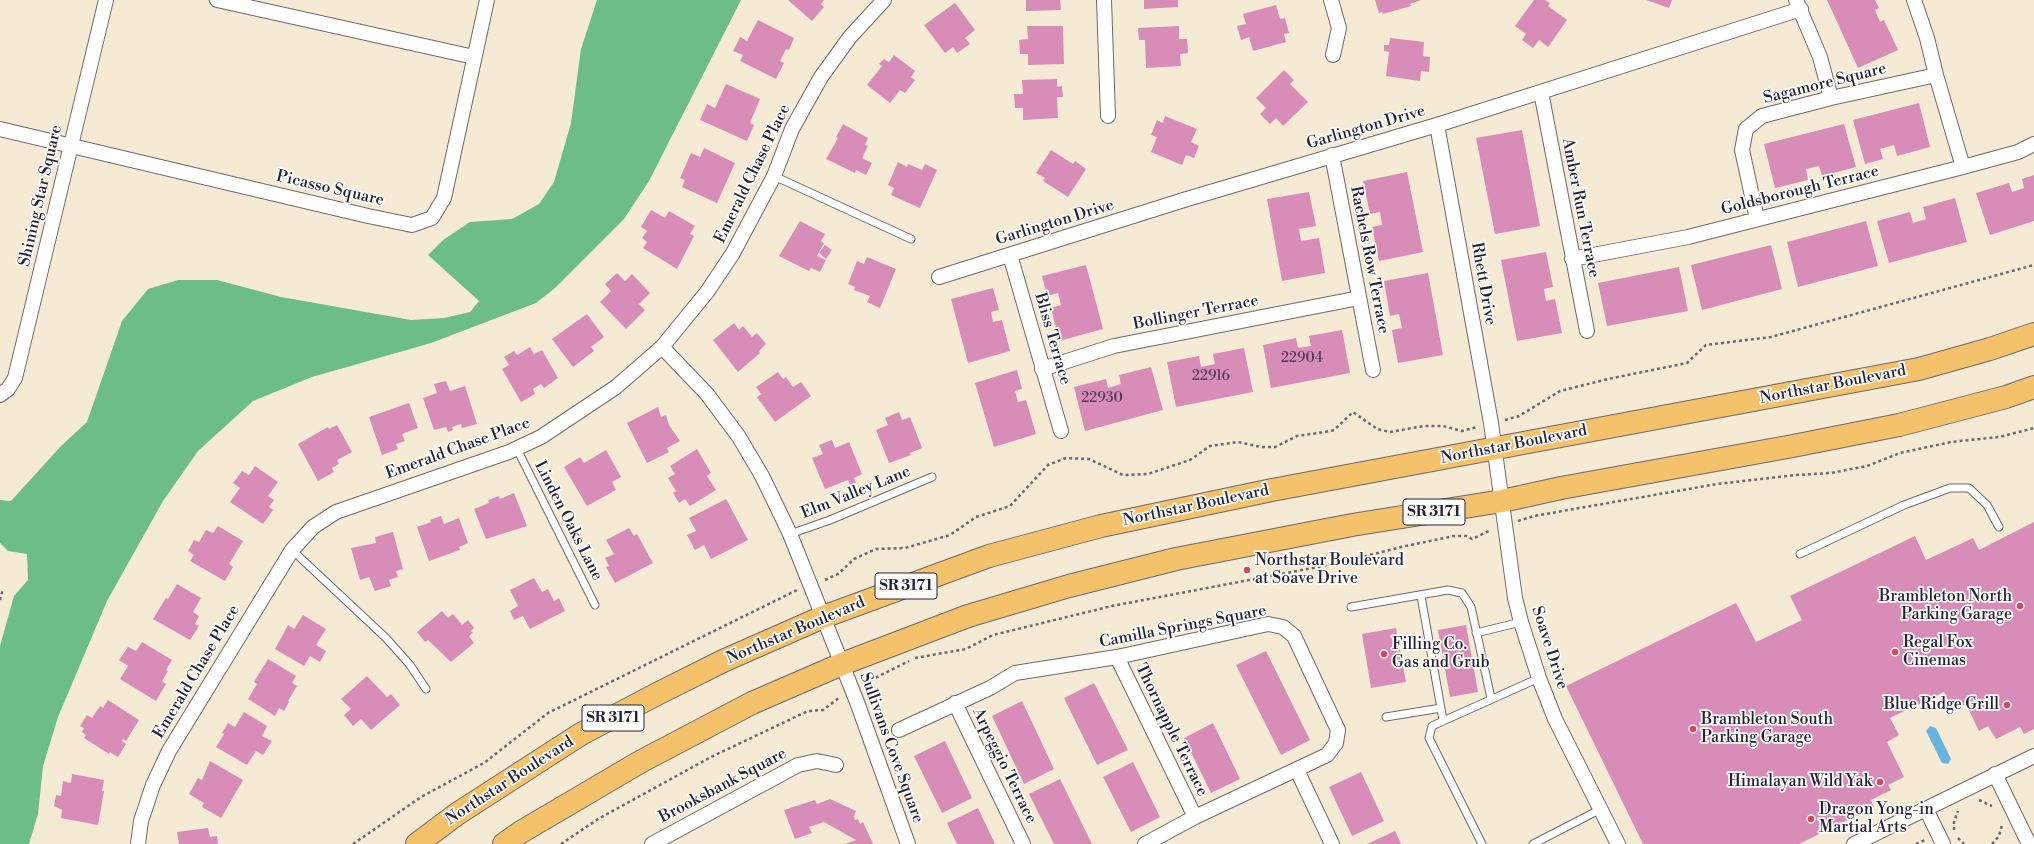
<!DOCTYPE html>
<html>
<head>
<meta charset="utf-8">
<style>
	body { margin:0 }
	canvas { display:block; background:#f5ebd5 }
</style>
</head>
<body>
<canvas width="2034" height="844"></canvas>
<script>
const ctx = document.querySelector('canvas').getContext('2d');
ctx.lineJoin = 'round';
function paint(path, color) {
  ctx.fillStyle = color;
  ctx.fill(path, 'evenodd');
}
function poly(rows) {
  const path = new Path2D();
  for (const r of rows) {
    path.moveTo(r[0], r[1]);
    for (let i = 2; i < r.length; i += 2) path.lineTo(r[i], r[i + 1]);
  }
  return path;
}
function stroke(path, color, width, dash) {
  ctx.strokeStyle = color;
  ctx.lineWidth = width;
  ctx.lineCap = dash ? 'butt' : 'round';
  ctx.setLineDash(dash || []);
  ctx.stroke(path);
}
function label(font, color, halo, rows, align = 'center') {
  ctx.font = font + ' "Libre Bodoni",serif';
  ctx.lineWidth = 3.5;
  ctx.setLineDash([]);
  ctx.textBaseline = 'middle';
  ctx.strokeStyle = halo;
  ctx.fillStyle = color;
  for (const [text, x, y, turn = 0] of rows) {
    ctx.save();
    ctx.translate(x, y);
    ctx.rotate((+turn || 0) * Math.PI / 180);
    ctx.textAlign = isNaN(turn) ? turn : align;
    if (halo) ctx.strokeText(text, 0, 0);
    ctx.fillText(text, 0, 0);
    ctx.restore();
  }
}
paint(poly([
	[597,0,741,0,649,181,624,219,555,288,536,303,431,343,312,377,253,401,198,451,163,501,107,601,58,717,43,766,38,814,29,844,0,844,0,646,14,596,28,580,27,554,8,551,0,543,0,500,11,501,61,446,87,422,122,321,148,289,178,280,217,280,281,297,411,320,444,318,470,312,479,301,428,255,443,240,470,222,512,219,539,204,554,182,571,123,581,49]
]), '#6dbd88');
paint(poly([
	[1930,726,1936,728,1951,759,1948,764,1942,763,1926,731]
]), '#68b4e1');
paint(poly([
	[788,0,824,0,821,4,824,7,812,21],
	[1026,0,1060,0,1061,10,1026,11],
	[1144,0,1178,0,1178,7,1144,9],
	[1375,0,1421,0,1410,4,1411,6,1383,14,1382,12,1379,13],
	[1534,0,1545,0,1550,3,1548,6,1567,20,1548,47,1539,40,1533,48,1522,40,1526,34,1515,26],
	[1646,0,1672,0,1669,8],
	[1827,0,1875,0,1879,8,1875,10,1880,22,1884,20,1898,50,1858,68],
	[955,3,975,30,965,38,970,44,957,53,953,47,945,53,924,25],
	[1276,5,1280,19,1285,18,1289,33,1284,34,1286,42,1253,51,1249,37,1241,40,1237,26,1246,24,1243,14],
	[758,20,794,38,789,50,786,49,780,61,784,63,776,79,740,61,743,55,733,51,740,37,747,41],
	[1027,26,1063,26,1064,64,1028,65,1028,54,1020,54,1019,40,1028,39],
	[1179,26,1179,39,1187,39,1188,53,1180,54,1181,66,1146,68,1145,40,1139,40,1138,28],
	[1390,38,1424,42,1423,56,1430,57,1429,72,1421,71,1420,81,1386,76,1389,52,1384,51,1384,45,1389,45],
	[894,55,915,71,911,77,915,80,905,93,900,90,890,103,867,85,882,66,879,64,884,59,889,62],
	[1284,70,1294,80,1290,84,1308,102,1283,126,1276,118,1270,124,1260,114,1266,108,1256,98],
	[1057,79,1057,87,1062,86,1063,97,1057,97,1058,118,1023,120,1023,108,1015,108,1014,94,1023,94,1022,80],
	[726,84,760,99,750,123,754,125,747,141,700,120,707,104,715,108],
	[1919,103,1930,147,1897,156,1894,145,1880,149,1883,159,1865,164,1853,120],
	[1165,116,1197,129,1191,142,1199,146,1194,158,1186,155,1182,165,1151,152,1157,137,1151,135,1157,120,1163,123],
	[843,124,868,138,865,145,868,146,862,158,872,163,866,175,856,170,855,173,826,159,838,138,836,137],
	[1844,124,1856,167,1822,176,1819,166,1806,169,1808,180,1775,188,1764,144],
	[1522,130,1540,226,1495,234,1476,138],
	[704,148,735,163,717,203,682,187,685,180,680,178,691,153,700,157],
	[1051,150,1073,164,1075,161,1086,169,1068,197,1043,181,1045,178,1036,173],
	[898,162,907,167,908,164,922,170,925,164,937,170,920,208,891,195,894,188,888,185],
	[1407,172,1423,252,1379,261,1372,227,1382,225,1380,212,1370,214,1363,181],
	[2034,175,2034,221,1990,235,1976,193,2009,183,2012,192,2024,188,2022,179],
	[1309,192,1316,226,1299,229,1301,241,1319,238,1325,273,1282,281,1267,199],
	[1955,198,1967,242,1889,263,1877,221,1910,212,1913,223,1926,219,1923,207],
	[651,210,665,218,669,211,695,226,690,234,694,236,677,269,643,248,647,242,642,238,647,231,641,227],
	[800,221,825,234,821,241,824,243,817,256,826,260,820,272,811,268,809,271,779,256],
	[1866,221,1878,266,1798,287,1787,242],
	[825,245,832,250,826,259,819,253],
	[1771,245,1782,289,1702,310,1691,265],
	[1546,252,1553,287,1544,289,1546,301,1555,299,1562,333,1517,341,1501,260],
	[867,257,896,269,880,308,867,302,870,296,854,290,855,287,848,284,857,261,864,264],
	[1086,265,1103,329,1059,341,1051,308,1061,305,1058,293,1047,296,1042,276],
	[1679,267,1688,311,1607,326,1598,283],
	[617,273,625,281,632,274,650,293,639,304,645,310,626,329,600,302,611,291,605,284],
	[1428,273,1443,355,1398,363,1392,330,1402,328,1399,314,1390,316,1384,281],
	[993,288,999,310,991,312,993,322,1002,320,1010,351,968,363,951,299],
	[587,314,604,337,591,347,594,351,573,367,552,339],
	[734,323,739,330,743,326,752,337,757,333,766,344,759,351,760,353,738,372,713,340],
	[1342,330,1350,373,1271,388,1263,345,1296,338,1298,348,1311,346,1309,336],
	[530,347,534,354,542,350,558,378,544,388,541,384,533,389,535,394,521,402,502,369,509,365,504,357,514,351,517,355],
	[1244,348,1253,392,1176,407,1167,362,1199,356,1201,367,1215,364,1213,354],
	[1151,367,1163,410,1085,431,1074,387,1106,379,1108,388,1121,384,1119,375],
	[1017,370,1022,389,1015,391,1018,402,1026,400,1036,434,994,447,975,383],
	[778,372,783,379,786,377,793,387,801,382,811,396,775,422,757,397,761,394,756,387],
	[446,381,450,391,465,386,477,424,462,428,461,424,452,427,453,430,448,432,446,427,434,430,423,398,437,393,434,384],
	[409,403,418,428,402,434,405,441,396,444,398,449,382,455,369,417],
	[658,407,661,417,666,415,669,425,680,441,667,448,669,452,647,463,627,423],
	[899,412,902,420,910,417,922,448,910,453,911,455,889,463,876,430,888,425,885,418],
	[337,425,352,452,337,460,339,464,332,468,334,472,318,481,298,444,328,427,329,429],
	[832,440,835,448,849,442,862,474,854,478,856,483,850,485,848,480,825,489,812,458,823,454,819,445],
	[697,449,711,473,707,476,716,490,690,506,685,499,679,503,673,493,676,491,668,478,675,474,670,466],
	[606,450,621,477,612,482,616,490,587,506,564,467,580,457,584,463],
	[255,466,278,482,268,496,274,500,269,507,273,510,263,524,230,502,240,488,233,483,242,471,249,475],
	[514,493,527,526,486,539,474,509,489,503,488,500,499,496,500,499],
	[726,499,748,540,711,559,704,545,695,550,687,535,696,531,689,518],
	[441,516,444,524,459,518,468,543,459,547,460,550,429,561,417,527,431,522,430,520],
	[2034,522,2034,729,2024,734,2020,727,1996,739,1988,726,1979,731,1966,704,1953,710,1944,692,1890,718,1899,735,1887,742,1904,777,1888,785,1891,790,1871,800,1874,807,1799,844,1643,844,1566,686,1736,603,1756,642,1802,620,1790,596,1915,536,1926,560,1973,538,1979,550],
	[218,526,243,541,229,564,233,567,225,581,190,561,194,555,188,551,194,540,199,542,206,530,213,533],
	[629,528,634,536,637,534,653,563,615,583,606,567,609,566,605,558,614,554,606,540],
	[393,532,403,569,396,571,398,577,389,580,391,586,375,591,369,577,360,580,351,548,376,543,375,537],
	[534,578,542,592,548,589,554,601,559,598,565,611,530,629,523,616,514,620,510,611,518,606,510,590],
	[177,584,201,598,193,612,199,616,195,624,199,626,190,640,153,619,166,598,168,599],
	[442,611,448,618,453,614,462,625,468,620,474,628,471,631,473,633,469,636,474,643,451,662,428,640,425,642,417,632],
	[303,615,326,629,316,645,326,651,320,662,310,656,304,666,275,649,288,625,294,629],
	[1466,625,1478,692,1450,697,1438,630],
	[1396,628,1406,682,1371,688,1362,634],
	[142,642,172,660,166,670,168,671,162,681,166,684,156,701,120,679,128,666,119,660,128,647,136,651],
	[1266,651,1310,740,1281,755,1236,665],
	[268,659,296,676,292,683,297,686,288,701,289,702,284,711,279,708,275,716,248,699,257,684,254,682],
	[367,676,387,697,391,694,400,705,371,730,361,719,353,726,344,715,351,709,341,699],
	[1094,683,1128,750,1097,765,1064,698],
	[108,700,139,720,126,741,123,739,122,741,126,744,118,757,110,752,109,754,84,738,86,735,82,732,84,728,80,726,87,715,92,718,100,706,103,708],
	[1022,701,1054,769,1024,784,992,716],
	[244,712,267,726,262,736,272,741,263,755,256,751,247,765,216,747,224,734,222,733,228,723,235,727],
	[1213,723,1240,779,1211,793,1184,738],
	[945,741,972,798,942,813,914,756],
	[210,761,243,780,221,818,202,807,204,803,189,794,198,778,202,780],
	[1133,762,1160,817,1131,832,1103,777],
	[1361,772,1384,821,1352,836,1329,787],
	[72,774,104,780,102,791,104,791,98,825,61,818,62,810,54,806,56,795,61,796,63,781,71,783],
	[1060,779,1092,844,1054,844,1029,794],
	[830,799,856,811,854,816,855,820,858,819,860,824,863,822,873,844,845,844,856,840,824,822,809,827,812,833,795,839,784,810,815,800,817,804],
	[978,808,995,844,957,844,947,823],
	[208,828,210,837,217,836,218,844,179,844,177,832],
	[1395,831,1401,844,1367,844]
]), '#d88db8');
const lane = poly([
	[774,176,911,239],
	[517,449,595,605],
	[790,534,830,520,932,477],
	[292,550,386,638,410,665,426,689],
	[1800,554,1904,505,1950,488,1969,488,1987,505,1999,527],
	[1421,596,1443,720],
	[1351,607,1448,590,1462,593,1471,607,1491,698],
	[1476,633,1521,622],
	[1386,717,1441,708],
	[1482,844,1429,738,1432,726,1539,678],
	[1533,844,1601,809]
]);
const street = poly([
	[217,0,474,57],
	[1104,0,1108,116],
	[1331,0,1339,28,1333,55],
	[1796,0,1820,57,1831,98],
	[1914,0,1927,38,1936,75,1963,167],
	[1541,92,1587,331],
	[1437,125,1491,423,1515,598,1521,622,1539,678,1555,719,1618,844],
	[0,129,368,216,412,225,432,218,444,198,487,0],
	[1332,155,1373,370],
	[1757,219,1742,150,1746,129,1762,116,1831,98,1936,75],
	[1010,255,1061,431],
	[1572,259,1688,237,1963,167,2018,152,2034,144],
	[939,277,1187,199,1437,125,1801,9],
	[662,347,707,394,739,437,762,476,778,509,790,534,857,702,908,844],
	[1042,369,1114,346,1359,298],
	[0,395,8,389,15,378,106,0],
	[1117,657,1195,817],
	[955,703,1023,844],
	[899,730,990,688,1015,673,1117,657,1268,624,1283,627,1294,636,1338,730,1336,743,1327,755,1195,817,1145,844],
	[1297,770,1332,844],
	[1995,774,2029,844],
	[1926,809,1943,844],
	[138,844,141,821,153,785,169,751,292,550,313,527,336,512,509,452,541,437,616,387,662,347,707,292,733,253,774,176,792,129,821,77,850,37,884,0],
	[652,844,798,765,817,761,836,765],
	[1854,844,2034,756]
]);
const primary = poly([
	[417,844,457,814,581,734,657,694,723,661,823,617,989,556,1101,526,1272,490,1919,369,1990,349,2034,334],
	[504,844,521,832,640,762,752,703,842,664,968,616,1069,586,1176,559,1352,525,1502,501,1561,488,1793,446,1899,425,2006,397,2034,387]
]);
stroke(lane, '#6c6871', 9);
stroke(street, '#6c6871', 16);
stroke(primary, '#6c6871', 24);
stroke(poly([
	[1505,420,1519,416,1560,391,1608,379,1687,363,1706,345,1771,337,2034,265],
	[1518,521,1534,516,1717,484,1796,475,1831,473,1867,466,1900,453,1951,442,1999,437,2034,428],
	[825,580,838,574,854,559,876,549,905,548,950,535,976,517,1010,506,1048,465,1066,458,1089,459,1123,475,1148,474,1190,460,1210,446,1238,442,1261,447,1275,447,1297,436,1325,432,1334,430,1353,412,1377,429,1390,432,1424,426,1443,426,1462,431,1477,427],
	[0,600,3,589],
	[915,658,966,649,993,635,1112,606,1339,563,1401,547,1454,536,1467,536,1472,539,1491,530],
	[865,683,909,661],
	[1979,800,1992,806],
	[1954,830,1954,822,1958,811],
	[1958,838,1964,844],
	[353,844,421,797,484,763,548,713,797,590],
	[561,844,598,819,711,757,808,711,823,710,840,697],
	[1916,844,1925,840],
	[1992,844,1999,836,2002,825]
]), '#6c6871', 2.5, [3, 3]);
stroke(lane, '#fff', 7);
stroke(street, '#fff', 14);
stroke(primary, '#f4c26a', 22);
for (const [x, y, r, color] of [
	[1247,570,4,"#d1495b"],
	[2020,606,4,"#d1495b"],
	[1895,652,4,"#d1495b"],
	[1384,654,4,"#d1495b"],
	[2007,705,4,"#d1495b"],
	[1693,729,4,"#d1495b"],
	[1880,782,4,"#d1495b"],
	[1811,819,4,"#d1495b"]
]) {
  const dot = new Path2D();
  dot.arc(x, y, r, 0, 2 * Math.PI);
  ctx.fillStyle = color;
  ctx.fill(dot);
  stroke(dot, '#fdfcf7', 1.5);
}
label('14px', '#503d5a', null, [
	["22904",1302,359],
	["22916",1211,377],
	["22930",1102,399]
]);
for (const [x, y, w] of [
	[1434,512,62],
	[906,586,62],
	[613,718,62]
]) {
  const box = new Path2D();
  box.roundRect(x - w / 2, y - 13, w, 26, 3);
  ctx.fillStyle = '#fdfcf7';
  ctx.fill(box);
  stroke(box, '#22223b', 1);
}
label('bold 15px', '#22223b', null, [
	["SR 3171",1434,512],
	["SR 3171",906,586],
	["SR 3171",613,718]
]);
label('16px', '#22223b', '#fdfcf7', [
	["Sagamore Square",1825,84,-14],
	["Garlington Drive",1366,128,-16],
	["Emerald Chase Place",753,174,-64],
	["Picasso Square",330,189,13],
	["Goldsborough Terrace",1800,191,-14],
	["Shining Star Square",41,196,-77],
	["Amber Run Terrace",1580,208,79],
	["Garlington Drive",1055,223,-17],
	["Rachels Row Terrace",1369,260,79],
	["Rhett Drive",1483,284,80],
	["Bollinger Terrace",1196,313,-11],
	["Bliss Terrace",1052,339,74],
	["Northstar Boulevard",1833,385,-11],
	["Northstar Boulevard",1514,445,-11],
	["Emerald Chase Place",458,449,-20],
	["Elm Valley Lane",856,493,-22],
	["Northstar Boulevard",1196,506,-12],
	["Linden Oaks Lane",568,521,63],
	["Camilla Springs Square",1183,627,-11],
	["Northstar Boulevard",796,631,-23],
	["Soave Drive",1549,648,72],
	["Emerald Chase Place",197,672,-59],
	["Thornapple Terrace",1171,730,64],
	["Sullivans Cove Square",891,748,70],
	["Arpeggio Terrace",1004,766,64],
	["Northstar Boulevard",510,781,-33],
	["Brooksbank Square",723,786,-28]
]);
label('16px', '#22223b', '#fdfcf7', [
	["Northstar Boulevard",1255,561],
	["at Soave Drive",1255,579],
	["Brambleton North",2012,597,"right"],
	["Parking Garage",2012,615,"right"],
	["Regal Fox",1903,643],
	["Cinemas",1903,661],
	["Filling Co.",1392,645],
	["Gas and Grub",1392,663],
	["Blue Ridge Grill",1999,705,"right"],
	["Brambleton South",1701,720],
	["Parking Garage",1701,738],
	["Himalayan Wild Yak",1872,782,"right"],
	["Dragon Yong-in",1819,810],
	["Martial Arts",1819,828]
], 'left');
</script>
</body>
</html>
